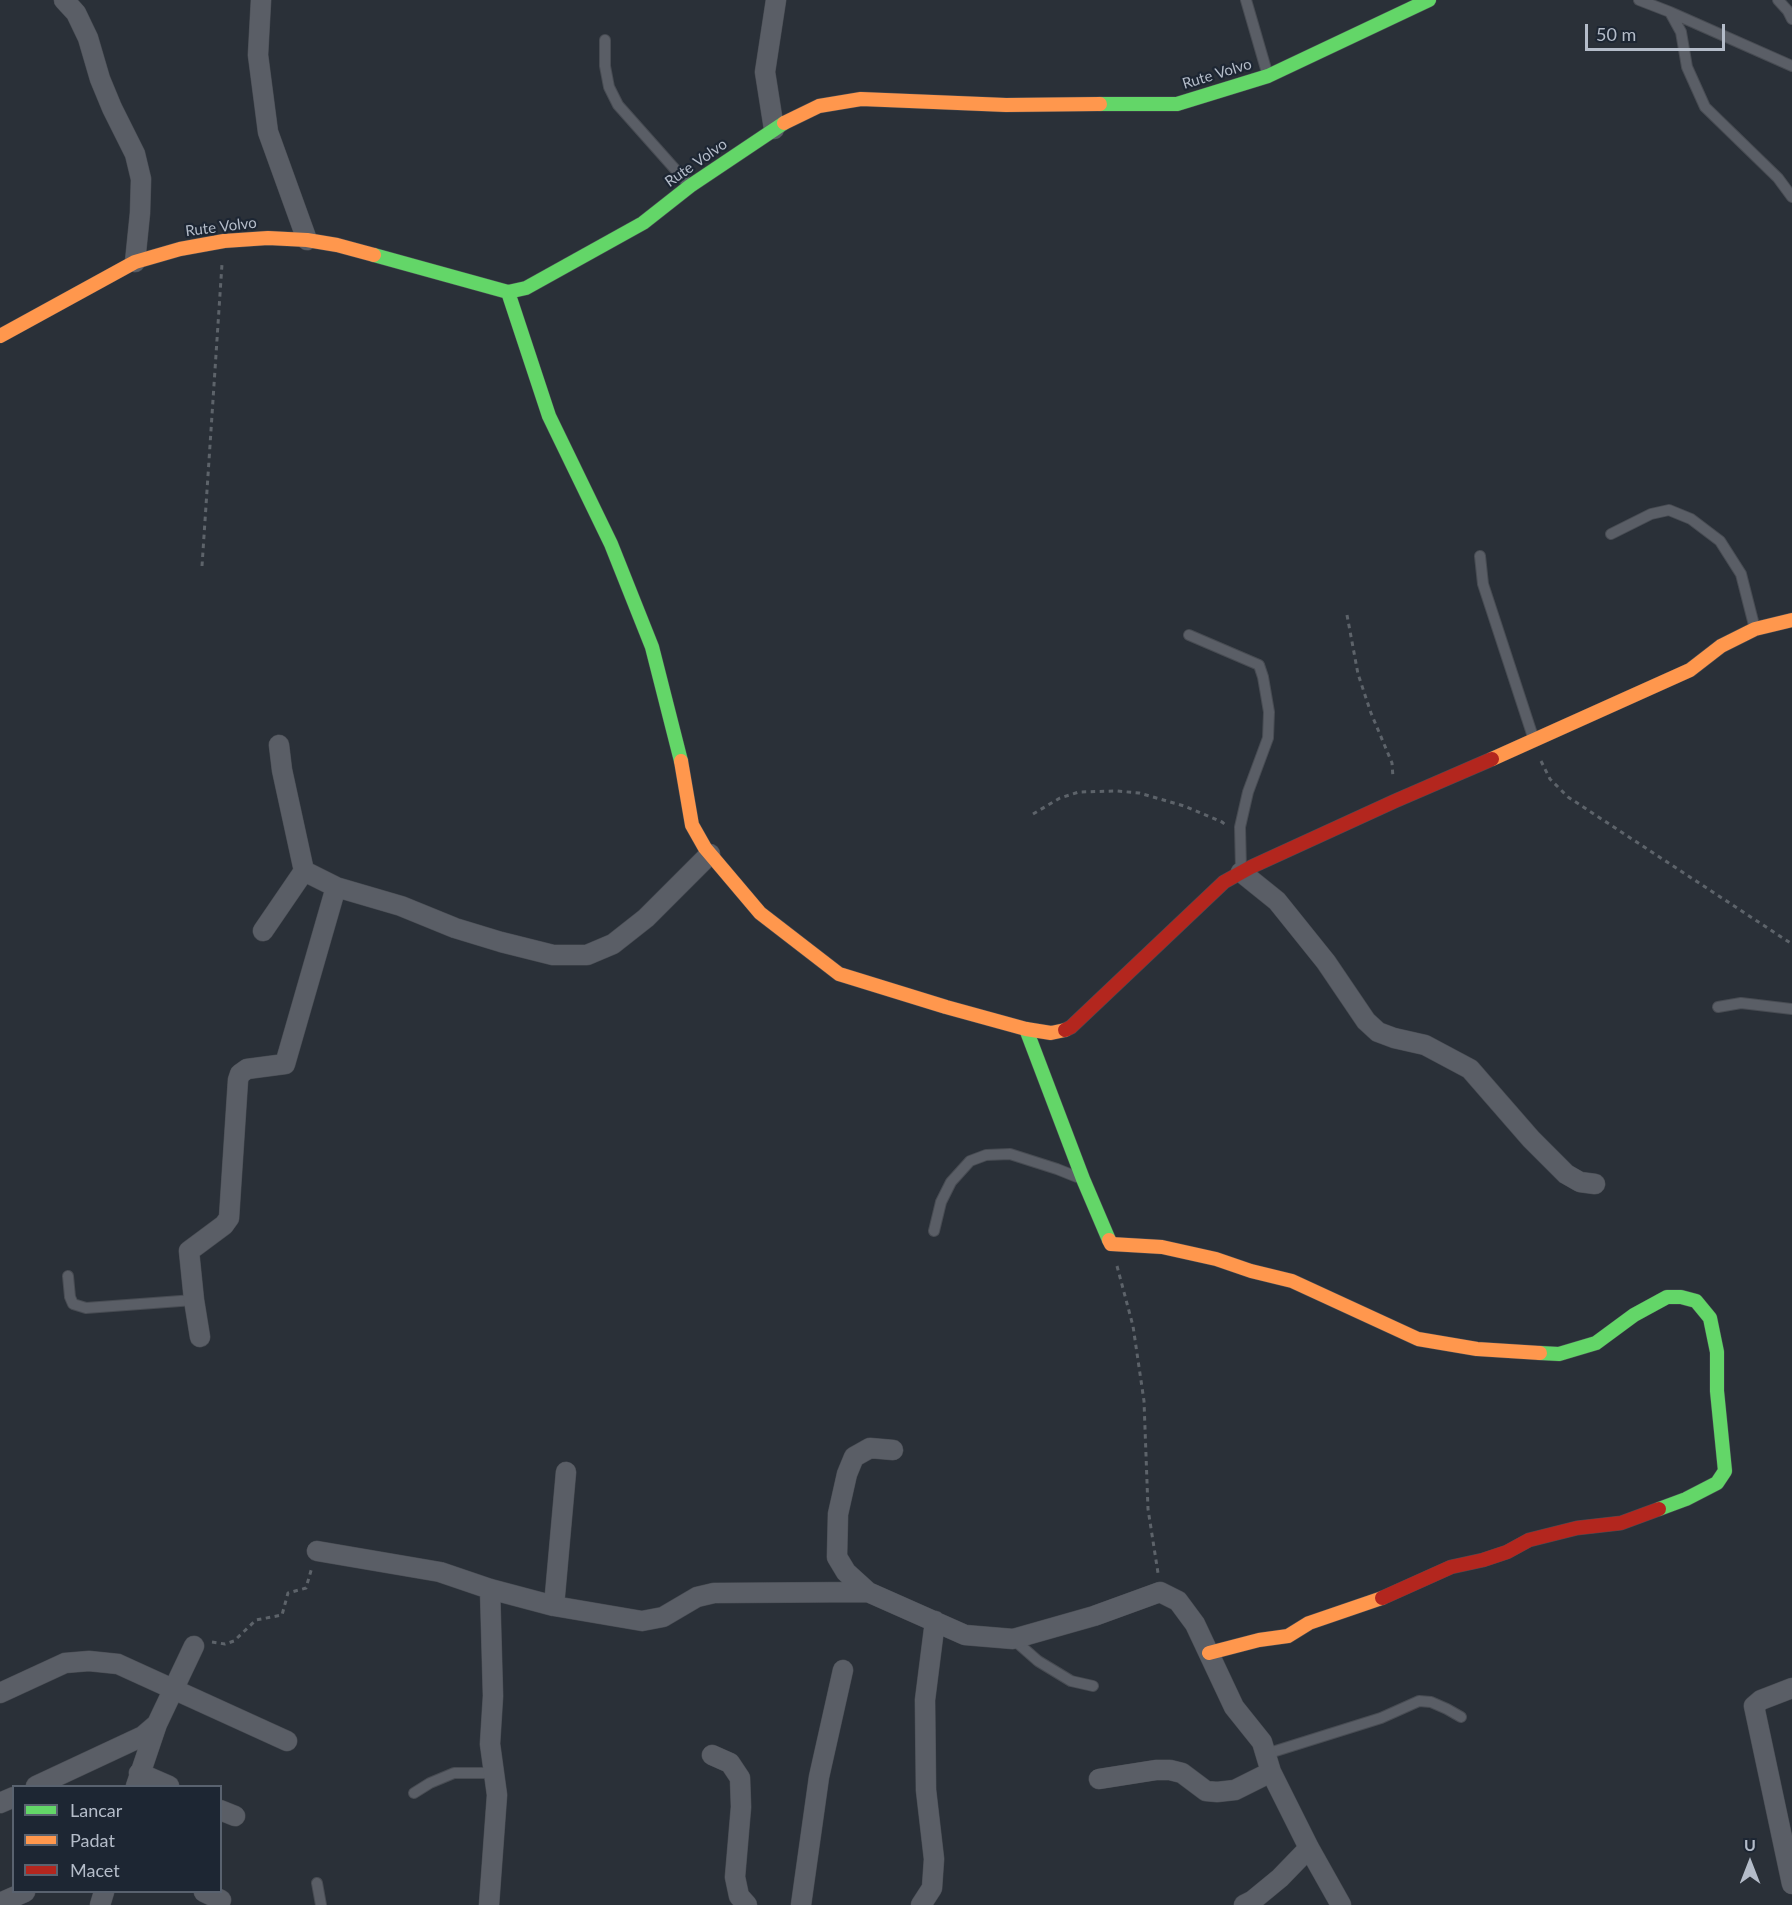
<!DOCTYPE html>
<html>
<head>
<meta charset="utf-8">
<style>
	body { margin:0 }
	#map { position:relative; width:1792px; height:1905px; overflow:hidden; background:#2a3038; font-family:Lato,sans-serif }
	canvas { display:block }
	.legend { position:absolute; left:12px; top:1785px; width:210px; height:108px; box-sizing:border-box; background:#1d2633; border:2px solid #59626f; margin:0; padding:8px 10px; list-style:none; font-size:18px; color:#b4bcc9 }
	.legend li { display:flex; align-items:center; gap:12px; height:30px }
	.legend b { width:30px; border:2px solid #59626f }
	.north { position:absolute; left:1720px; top:1833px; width:60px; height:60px; -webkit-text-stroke:4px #1d2633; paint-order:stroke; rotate:0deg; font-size:16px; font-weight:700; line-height:24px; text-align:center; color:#b4bcc9 }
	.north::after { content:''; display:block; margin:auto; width:21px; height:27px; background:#b4bcc9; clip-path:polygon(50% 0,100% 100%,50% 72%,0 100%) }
	.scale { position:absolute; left:1585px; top:24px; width:140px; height:27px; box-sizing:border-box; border:3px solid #b4bcc9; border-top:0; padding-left:8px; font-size:18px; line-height:21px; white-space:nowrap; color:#b4bcc9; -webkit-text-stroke:4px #1d2633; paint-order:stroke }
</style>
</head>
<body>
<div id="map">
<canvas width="1792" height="1905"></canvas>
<ul class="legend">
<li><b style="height:8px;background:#63d668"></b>Lancar</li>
<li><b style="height:8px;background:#ff974d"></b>Padat</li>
<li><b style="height:8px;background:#b3261e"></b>Macet</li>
</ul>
<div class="north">U</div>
<div class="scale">50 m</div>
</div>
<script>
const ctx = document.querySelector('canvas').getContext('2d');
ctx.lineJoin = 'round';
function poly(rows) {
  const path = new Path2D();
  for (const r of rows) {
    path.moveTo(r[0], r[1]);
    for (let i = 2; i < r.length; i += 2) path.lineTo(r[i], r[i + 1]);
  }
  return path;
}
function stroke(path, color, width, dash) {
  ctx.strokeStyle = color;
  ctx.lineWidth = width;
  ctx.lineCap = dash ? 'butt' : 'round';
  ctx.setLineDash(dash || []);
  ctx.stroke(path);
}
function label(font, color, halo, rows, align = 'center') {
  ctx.font = font + ' Lato,sans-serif';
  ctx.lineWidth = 4.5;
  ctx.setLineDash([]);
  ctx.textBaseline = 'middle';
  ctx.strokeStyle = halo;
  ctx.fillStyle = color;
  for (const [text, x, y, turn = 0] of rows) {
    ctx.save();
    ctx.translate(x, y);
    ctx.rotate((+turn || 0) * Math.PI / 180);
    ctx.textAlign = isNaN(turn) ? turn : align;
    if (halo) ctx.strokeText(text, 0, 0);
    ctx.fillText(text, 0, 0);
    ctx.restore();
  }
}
const lane = poly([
	[1246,0,1268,76],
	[1639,0,1670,12,1681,32,1687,67,1705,107,1778,178,1792,197],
	[1778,0,1788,11,1792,19],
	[1670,12,1792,66],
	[605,40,605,66,609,87,618,105,690,186],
	[1611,534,1651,514,1669,510,1691,519,1720,541,1741,574,1755,629],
	[1480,556,1483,584,1534,740],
	[1189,635,1259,665,1263,677,1269,712,1268,738,1248,792,1240,827,1241,869],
	[1718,1007,1741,1003,1792,1009],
	[934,1231,941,1202,951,1182,970,1161,986,1155,1010,1154,1057,1169,1077,1177],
	[68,1276,70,1297,73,1304,86,1308,194,1300],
	[1013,1639,1038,1661,1071,1681,1093,1686],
	[1266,1754,1381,1718,1419,1701,1431,1702,1447,1709,1461,1717],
	[414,1793,430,1783,454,1773,494,1773],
	[317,1883,321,1905]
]);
const street = poly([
	[64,0,76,13,88,38,100,79,112,108,135,154,141,179,140,213,135,262],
	[261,0,258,55,268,132,307,240],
	[774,129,765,72,776,0],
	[304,871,336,887,401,906,455,928,501,942,553,955,587,955,613,944,646,918,710,854],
	[1241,872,1277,901,1326,962,1366,1021,1378,1032,1394,1038,1425,1045,1470,1069,1531,1139,1566,1174,1580,1182,1595,1184],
	[263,931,304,871,282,770,279,745],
	[200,1337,194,1300,189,1251,224,1225,229,1218,238,1080,240,1074,247,1069,285,1064,336,887],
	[893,1450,870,1448,854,1457,847,1474,838,1514,837,1557,846,1572,868,1592,965,1635,1013,1639,1094,1616,1160,1592,1178,1601,1195,1624,1234,1707,1262,1742,1271,1772,1309,1848,1341,1905],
	[317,1551,440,1572,490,1589,554,1606,642,1621,663,1617,697,1597,714,1593,868,1592],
	[554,1606,566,1472],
	[1792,1688,1761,1700,1754,1706,1792,1884],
	[0,1693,65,1663,89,1661,118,1664,287,1741],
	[712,1755,730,1763,740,1778,741,1807,735,1877,739,1896,747,1905],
	[139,1773,169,1786],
	[1099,1779,1156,1770,1170,1770,1182,1773,1206,1791,1217,1792,1235,1790,1271,1772],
	[36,1786,143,1736,157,1724],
	[136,1786,157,1724,194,1646],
	[0,1803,14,1797],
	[220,1810,235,1816],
	[204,1892,221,1900],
	[0,1903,25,1892],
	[100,1905,104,1892],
	[489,1905,497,1795,490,1744,493,1696,490,1589],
	[801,1905,819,1777,843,1670],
	[921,1905,932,1888,934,1859,926,1790,925,1700,935,1621],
	[1244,1905,1252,1901,1280,1878,1309,1848]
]);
const fast = poly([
	[1100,104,1177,104,1268,76,1429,0],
	[374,255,508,292,526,288,643,223,690,186,784,123],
	[508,292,549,416,611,544,652,647,681,761],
	[1026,1029,1083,1179,1109,1240],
	[1540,1353,1559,1354,1596,1343,1634,1315,1667,1297,1681,1297,1696,1301,1710,1318,1717,1352,1717,1391,1725,1471,1717,1483,1686,1499,1659,1509]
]);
const slow = poly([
	[784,123,819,106,861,99,1006,105,1100,104],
	[0,336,135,262,180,249,224,241,268,238,307,240,337,245,374,255],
	[1492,759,1690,670,1721,646,1755,629,1792,620],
	[681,761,692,825,705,848,760,913,839,974,946,1007,1026,1029,1051,1033,1065,1030],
	[1109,1240,1111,1244,1162,1247,1216,1259,1251,1271,1292,1281,1418,1339,1477,1349,1540,1353],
	[1209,1653,1259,1640,1288,1636,1309,1623,1382,1598]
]);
const jam = poly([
	[1065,1030,1071,1027,1224,882,1251,867,1395,801,1492,759],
	[1382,1598,1451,1567,1483,1560,1507,1552,1529,1540,1577,1528,1621,1523,1659,1509]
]);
stroke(lane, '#484c53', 12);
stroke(street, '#484c53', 21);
stroke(fast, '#484c53', 15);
stroke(slow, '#484c53', 15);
stroke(jam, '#484c53', 15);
stroke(poly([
	[202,566,222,264],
	[1347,615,1358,674,1371,713,1392,763,1393,778],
	[1541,761,1550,779,1568,797,1792,944],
	[1033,814,1060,798,1079,792,1117,791,1139,793,1184,806,1222,822,1227,826],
	[1117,1266,1133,1326,1144,1401,1148,1509,1158,1573],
	[212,1642,225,1644,234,1641,256,1620,282,1615,288,1593,306,1588,312,1567]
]), '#5d636a', 3, [4.5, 4.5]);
stroke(lane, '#5a5e66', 10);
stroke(street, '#5a5e66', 20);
stroke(fast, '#63d668', 14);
stroke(slow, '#ff974d', 14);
stroke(jam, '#b3261e', 14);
label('15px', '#b4bcc9', '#1d2633', [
	["Rute Volvo",1217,74,-17],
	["Rute Volvo",696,163,-35],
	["Rute Volvo",221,227,-7]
]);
</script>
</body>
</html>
